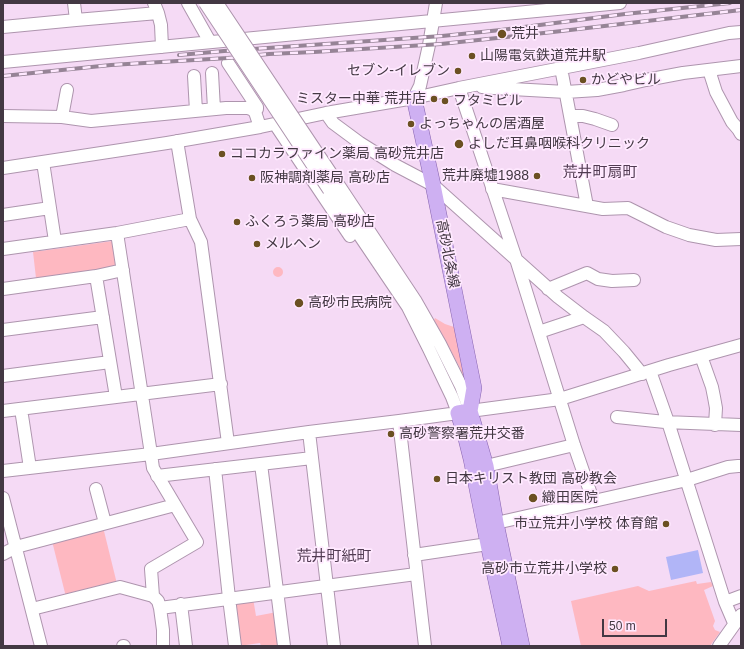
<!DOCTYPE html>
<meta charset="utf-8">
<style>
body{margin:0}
#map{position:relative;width:744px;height:649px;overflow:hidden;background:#f5daf5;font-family:Helvetica,sans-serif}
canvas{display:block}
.frame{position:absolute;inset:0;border:4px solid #433843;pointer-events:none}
.scale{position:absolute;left:602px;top:619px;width:65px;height:18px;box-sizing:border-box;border:2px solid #433843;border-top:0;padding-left:5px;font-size:12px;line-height:14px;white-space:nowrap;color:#433843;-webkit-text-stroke:3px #ffe9ff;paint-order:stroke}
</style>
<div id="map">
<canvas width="744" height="649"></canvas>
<div class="frame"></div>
<div class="scale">50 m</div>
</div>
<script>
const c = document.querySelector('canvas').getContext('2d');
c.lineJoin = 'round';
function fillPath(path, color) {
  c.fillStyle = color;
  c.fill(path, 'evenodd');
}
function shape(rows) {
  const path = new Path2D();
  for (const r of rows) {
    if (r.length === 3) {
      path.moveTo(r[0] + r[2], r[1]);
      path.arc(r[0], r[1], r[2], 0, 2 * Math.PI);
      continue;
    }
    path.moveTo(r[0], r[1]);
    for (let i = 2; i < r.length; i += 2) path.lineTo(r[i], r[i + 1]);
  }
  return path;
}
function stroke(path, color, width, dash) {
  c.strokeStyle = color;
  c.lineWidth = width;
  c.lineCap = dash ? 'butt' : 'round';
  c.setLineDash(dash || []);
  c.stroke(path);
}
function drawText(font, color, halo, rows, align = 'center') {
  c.font = font + ' Helvetica,"Noto Sans JP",sans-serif';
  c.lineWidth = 3.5;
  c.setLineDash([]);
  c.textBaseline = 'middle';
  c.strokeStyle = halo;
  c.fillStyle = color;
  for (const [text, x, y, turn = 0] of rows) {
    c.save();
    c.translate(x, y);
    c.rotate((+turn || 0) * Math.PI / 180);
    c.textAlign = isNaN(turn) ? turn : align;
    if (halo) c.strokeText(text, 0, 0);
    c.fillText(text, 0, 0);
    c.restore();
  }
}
fillPath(shape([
 [113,241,117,268,36,278,33,252],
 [278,272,5],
 [435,318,445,324,454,327,456,332,466,382,459,366,434,320],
 [103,527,117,584,66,597,52,541],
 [696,581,697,584,711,582,713,586,704,590,715,621,713,626,715,630,720,632,710,646,581,646,571,601,638,586,649,591],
 [253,598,256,616,277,612,281,646,261,646,260,643,239,646,235,600]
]), '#feb8c1');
fillPath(shape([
 [698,550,703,573,671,580,666,557]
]), '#b1b5f7');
const minor = shape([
 [74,3,76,20],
 [154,3,158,13,161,25,162,47],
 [188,3,210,42],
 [3,27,76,20,158,13],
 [3,62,620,3],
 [228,63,257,107,257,109,255,112],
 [561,68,587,206],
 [709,70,716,92,732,122,738,129,741,134],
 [212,73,214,109],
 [194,76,196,111],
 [482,87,494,88,566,92,597,90,624,85,646,80,683,73,741,66],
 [459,88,516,259,574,445,593,500],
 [414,98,420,86,429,45,436,3],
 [326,113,333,123,360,143,395,165,433,185,558,297,584,317,604,331,624,352,642,374],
 [3,116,62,117,91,121,226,108,248,108,251,109,255,112,260,127],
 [570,116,583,116,595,119,612,125],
 [62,117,67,90],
 [275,124,350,236],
 [177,141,190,219,201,242,228,443],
 [43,162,55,241],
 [3,168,167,143,260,127,326,113,414,98,459,88,639,53,729,33,741,32],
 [338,184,415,300,440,344,461,386,470,411,560,399,669,365,741,345],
 [492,189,603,209,628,208,666,227,689,235,716,240,741,239],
 [3,215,50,208],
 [117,233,151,454,153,468,197,542,151,569,153,596],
 [3,249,117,233,190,219],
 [96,276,116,397],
 [3,289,96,276,123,270],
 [548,289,587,273,598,279,612,281,634,280],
 [3,330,103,317],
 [539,332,584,317],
 [701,356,712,387,714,397,716,408,715,425],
 [650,371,668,422,725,602,734,623],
 [3,376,110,362],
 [21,409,30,468],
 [3,411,221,384],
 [617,417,665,422,741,425],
 [399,421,425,646],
 [309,432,334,646],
 [261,464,284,646],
 [486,466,574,445],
 [215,469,229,598,235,646],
 [3,471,151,454,309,432,399,421,458,413,452,397,429,349,408,307,329,190],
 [157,476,312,458],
 [96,489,105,523],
 [3,498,41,646],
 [496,523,687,480,728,467,738,466,741,466],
 [3,554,16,547,175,505],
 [414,555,488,544],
 [725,602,741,596],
 [181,604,186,646],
 [160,608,416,574],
 [32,609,120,587,153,596,158,601,160,608,163,630,163,646],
 [123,646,124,646],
 [719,646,741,615]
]);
const major = shape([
 [414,98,433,185,474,388,470,411,486,466,496,523,522,646],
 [470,411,458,413,465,435,471,459,488,544,510,646]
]);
stroke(minor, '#ae95ae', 14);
stroke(major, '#8864b0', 16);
stroke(minor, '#fff', 12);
stroke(major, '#ceb0f2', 15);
const rail = shape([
 [179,55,224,51,442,36,501,30,625,14,730,3],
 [3,76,111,65,228,58,269,54,314,52,441,44,553,32,741,10]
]);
stroke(rail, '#968496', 4);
stroke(rail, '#ffe9ff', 2.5, [8]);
const minorBridge = shape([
 [205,3,329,190],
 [217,3,338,184]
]);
stroke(minorBridge, '#ae95ae', 14, []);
stroke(minorBridge, '#fff', 12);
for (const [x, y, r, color] of [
 [502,34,5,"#6b5022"],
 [472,56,4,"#6b5022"],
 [458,71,4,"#6b5022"],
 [583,80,4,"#6b5022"],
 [434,99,4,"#6b5022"],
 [445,101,4,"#6b5022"],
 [411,124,4,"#6b5022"],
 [459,144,5,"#6b5022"],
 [222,154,4,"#6b5022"],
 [537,176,4,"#6b5022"],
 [252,178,4,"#6b5022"],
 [237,222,4,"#6b5022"],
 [257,244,4,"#6b5022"],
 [299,303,5,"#6b5022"],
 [391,434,4,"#6b5022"],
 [437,479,4,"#6b5022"],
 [533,498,5,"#6b5022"],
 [666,524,4,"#6b5022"],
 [615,569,4,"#6b5022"]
]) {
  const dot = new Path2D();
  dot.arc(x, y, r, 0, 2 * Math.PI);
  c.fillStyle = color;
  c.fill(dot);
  stroke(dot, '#ffe9ff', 1.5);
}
drawText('14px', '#433843', '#ffe9ff', [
 ["荒井",511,34],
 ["山陽電気鉄道荒井駅",480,56],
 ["セブン-イレブン",450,71,"right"],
 ["かどやビル",591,80],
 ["ミスター中華 荒井店",426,99,"right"],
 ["フタミビル",453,101],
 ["よっちゃんの居酒屋",419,124],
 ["よしだ耳鼻咽喉科クリニック",468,144],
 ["ココカラファイン薬局 高砂荒井店",230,154],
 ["荒井廃墟1988",529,176,"right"],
 ["阪神調剤薬局 高砂店",260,178],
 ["ふくろう薬局 高砂店",245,222],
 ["メルヘン",265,244],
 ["高砂市民病院",308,303],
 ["高砂警察署荒井交番",399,434],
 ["日本キリスト教団 高砂教会",445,479],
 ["織田医院",542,498],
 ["市立荒井小学校 体育館",658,524,"right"],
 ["高砂市立荒井小学校",607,569,"right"]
], 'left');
drawText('14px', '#433843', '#ffe9ff', [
 ["高砂北条線",447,254,79]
]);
drawText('15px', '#513b52', '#ffe9ff', [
 ["荒井町扇町",600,173],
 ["荒井町紙町",334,557]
]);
</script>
